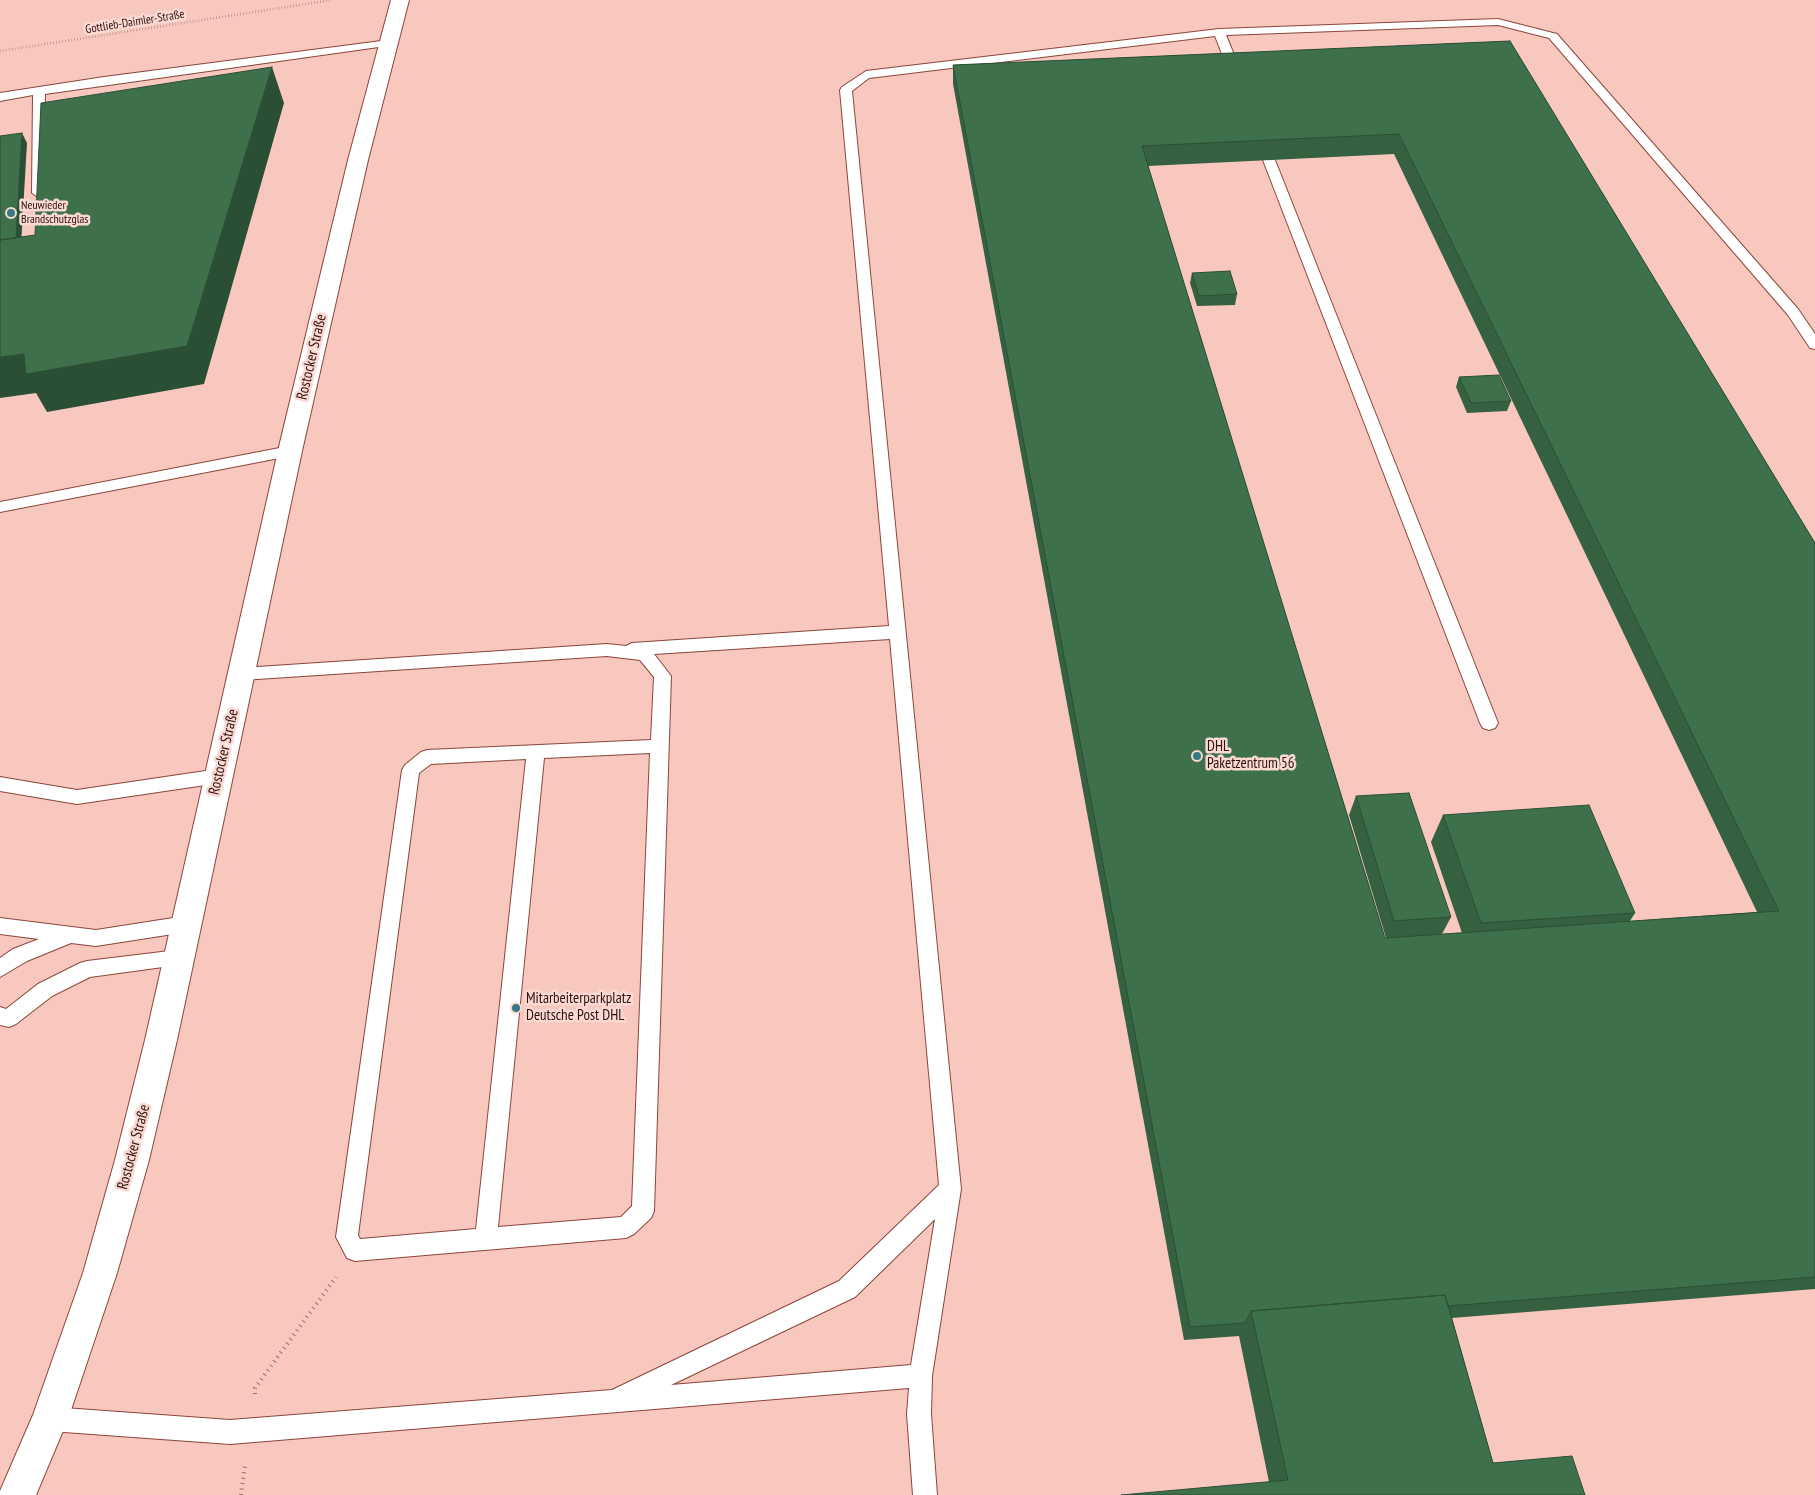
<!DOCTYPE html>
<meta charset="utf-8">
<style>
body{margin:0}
canvas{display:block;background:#f8c7be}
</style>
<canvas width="1815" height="1495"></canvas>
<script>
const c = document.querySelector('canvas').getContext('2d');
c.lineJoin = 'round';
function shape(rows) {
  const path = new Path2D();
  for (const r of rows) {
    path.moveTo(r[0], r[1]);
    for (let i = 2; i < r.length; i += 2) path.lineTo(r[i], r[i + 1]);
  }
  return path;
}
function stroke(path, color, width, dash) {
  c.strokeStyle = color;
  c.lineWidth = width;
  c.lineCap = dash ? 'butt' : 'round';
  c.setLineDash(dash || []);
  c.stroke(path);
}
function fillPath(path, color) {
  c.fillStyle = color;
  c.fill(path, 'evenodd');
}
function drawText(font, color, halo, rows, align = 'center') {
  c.font = font + ' "PT Sans Narrow",sans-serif';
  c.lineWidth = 5;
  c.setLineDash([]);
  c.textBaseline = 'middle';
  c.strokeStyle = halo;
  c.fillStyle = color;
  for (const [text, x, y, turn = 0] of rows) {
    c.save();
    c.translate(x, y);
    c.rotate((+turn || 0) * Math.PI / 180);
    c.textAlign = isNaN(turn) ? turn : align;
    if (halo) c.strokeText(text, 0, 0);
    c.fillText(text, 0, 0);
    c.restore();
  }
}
const lane = shape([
 [1498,19,1557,34,1798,309,1815,334,1815,349,1810,348,1788,315,1549,38,1498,25,1226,35,1241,72,1235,76,1229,72,1215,36,869,78,852,91,961,1189,932,1376,931,1414,937,1495,913,1495,907,1414,909,1388,230,1444,50,1431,42,1427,38,1419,42,1411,50,1407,230,1420,612,1390,839,1281,939,1185,890,639,654,654,671,676,654,1211,651,1218,634,1234,626,1238,355,1261,347,1258,336,1237,402,770,405,765,421,752,427,750,651,740,654,677,640,660,607,656,242,680,236,679,234,674,236,669,242,668,607,644,626,646,632,643,889,626,840,90,842,87,866,71,1219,29,1498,19],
 [650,753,632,1206,621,1217,498,1227,544,758,650,753],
 [526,759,476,1229,360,1239,358,1235,419,773,431,764,526,759],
 [935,1219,911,1365,671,1385,855,1297,935,1219],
 [389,40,395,43,393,45,45,94,44,193,38,197,32,193,33,95,0,101,0,93,104,77,389,40],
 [1269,156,1275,160,1498,723,1495,728,1489,730,1483,728,1480,723,1263,160,1269,156],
 [290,446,295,447,297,451,295,455,0,512,0,502,290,446],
 [219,769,225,771,228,776,225,781,219,783,77,804,0,791,0,777,77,790,219,769],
 [186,916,193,918,196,924,193,930,186,932,96,946,71,943,27,961,0,977,0,958,13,949,39,939,0,934,0,918,96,930,186,916],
 [178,950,185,952,188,958,185,964,90,977,52,996,16,1024,9,1027,0,1025,0,1007,6,1009,38,984,80,963,87,961,178,950]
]);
const street = shape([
 [391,0,409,0,368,160,302,451,177,1040,149,1160,117,1273,68,1419,36,1495,0,1495,0,1491,33,1415,83,1273,115,1160,145,1040,278,451,348,160,391,0]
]);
stroke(lane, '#8a463a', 2);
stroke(street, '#8a463a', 2);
stroke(shape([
 [0,51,332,0]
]), '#967069', 2.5, [0.5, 2.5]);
stroke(shape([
 [255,1394,255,1388,336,1277],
 [241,1495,245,1465]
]), '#967069', 4, [1, 4.5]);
fillPath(lane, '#fff');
fillPath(street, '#fff');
fillPath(shape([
 [1510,41,1815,543,1815,1289,1452,1318,1493,1463,1269,1482,1239,1336,1184,1340,953,84,953,65],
 [1394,154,1757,912,1630,921,1635,913,1443,815,1431,842,1462,933,1442,934,1451,917,1356,796,1349,815,1386,938,1385,938,1148,166],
 [1192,273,1237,294,1235,305,1197,306,1190,283],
 [1459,377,1511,401,1507,411,1467,413,1456,387]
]), '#356140');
fillPath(shape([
 [272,67,284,103,204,384,47,412,36,393,0,398,0,357],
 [22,133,27,143,19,279,0,282]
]), '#2b4f34');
const building = shape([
 [1510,41,1815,543,1815,1277,1448,1306,1445,1295,1251,1311,1245,1323,1190,1327,953,65,1510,41],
 [1399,134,1779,911,1385,938,1142,146,1399,134],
 [272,67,187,346,26,374,24,354,0,357,0,240,35,235,41,103,272,67],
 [22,133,16,238,0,240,0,136,22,133],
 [1230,271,1237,294,1199,296,1192,273,1230,271],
 [1499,375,1511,401,1471,403,1459,377,1499,375],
 [1409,793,1451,917,1394,921,1356,796,1409,793],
 [1589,805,1635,913,1481,923,1443,815,1589,805],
 [1445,1295,1493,1463,1572,1456,1585,1495,1121,1495,1288,1480,1251,1311,1445,1295]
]);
fillPath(building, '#3e714b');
stroke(building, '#2b4f34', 1);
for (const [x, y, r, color] of [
 [11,213,5,"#347a87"],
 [1197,756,5,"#347a87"],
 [516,1008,5,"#347a87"]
]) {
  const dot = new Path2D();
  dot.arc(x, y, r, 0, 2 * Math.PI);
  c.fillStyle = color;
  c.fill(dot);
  stroke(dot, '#fad9d2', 2);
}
drawText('12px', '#2e120d', '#fad9d2', [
 ["Gottlieb-Daimler-Straße",135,22,-9]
]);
drawText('12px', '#2e120d', '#fad9d2', [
 ["Neuwieder",21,206],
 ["Brandschutzglas",21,220]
], 'left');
drawText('15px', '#2e120d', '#fad9d2', [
 ["Rostocker Straße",312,357,-77],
 ["Rostocker Straße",224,752,-77],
 ["Rostocker Straße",134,1147,-75]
]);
drawText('15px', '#2e120d', '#fad9d2', [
 ["DHL",1207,747],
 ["Paketzentrum 56",1207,764],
 ["Mitarbeiterparkplatz",526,999],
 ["Deutsche Post DHL",526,1016]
], 'left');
</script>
